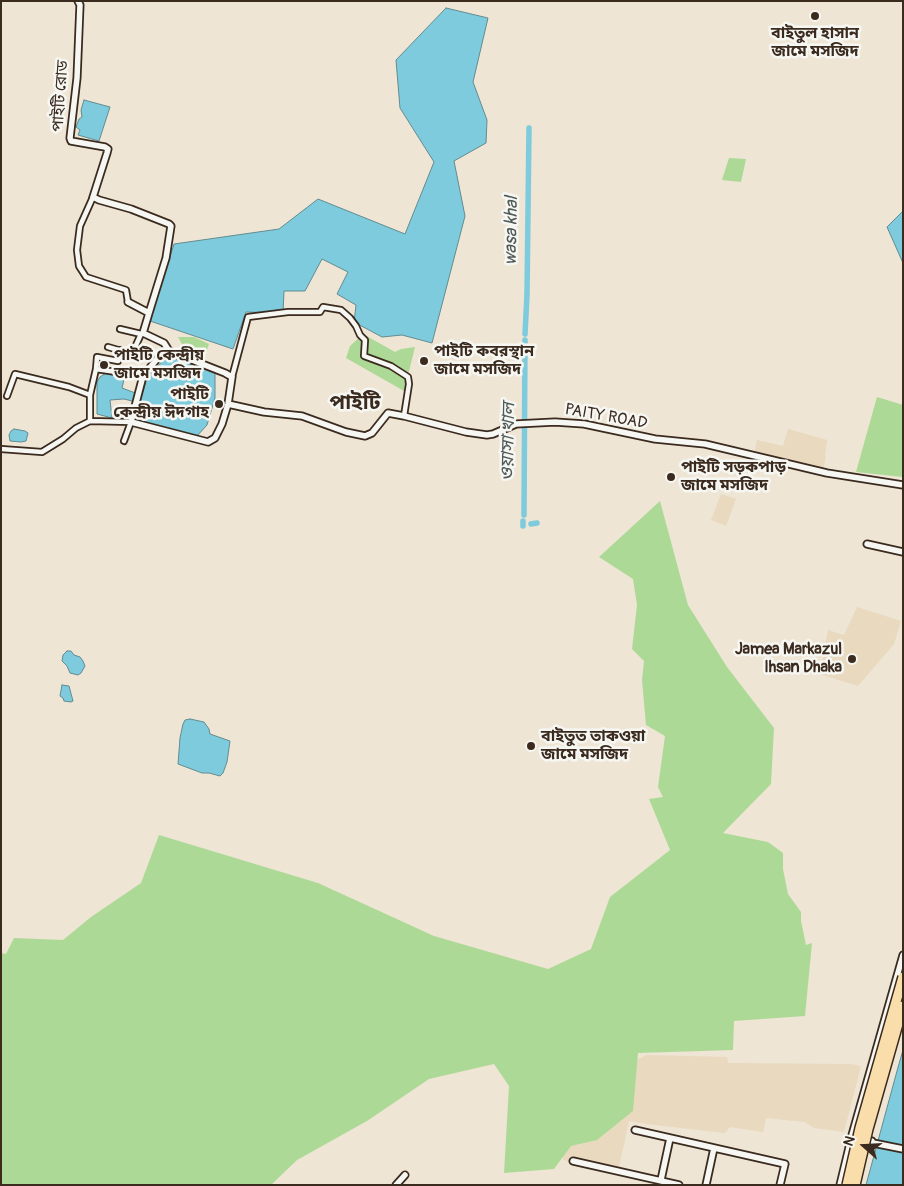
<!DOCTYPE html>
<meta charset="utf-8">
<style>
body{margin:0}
#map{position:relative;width:904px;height:1186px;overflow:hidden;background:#eee5d4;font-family:Pangolin,sans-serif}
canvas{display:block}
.frame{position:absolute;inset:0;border:2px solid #3b2a1e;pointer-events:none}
.north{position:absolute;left:839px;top:1121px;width:50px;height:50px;-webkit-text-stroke:4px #f6f6f2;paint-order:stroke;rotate:289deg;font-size:14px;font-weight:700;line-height:20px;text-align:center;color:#3b2a1e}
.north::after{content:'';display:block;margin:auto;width:18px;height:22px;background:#3b2a1e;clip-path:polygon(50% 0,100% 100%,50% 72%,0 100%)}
</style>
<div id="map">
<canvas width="904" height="1186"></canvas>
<div class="frame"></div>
<div class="north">N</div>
</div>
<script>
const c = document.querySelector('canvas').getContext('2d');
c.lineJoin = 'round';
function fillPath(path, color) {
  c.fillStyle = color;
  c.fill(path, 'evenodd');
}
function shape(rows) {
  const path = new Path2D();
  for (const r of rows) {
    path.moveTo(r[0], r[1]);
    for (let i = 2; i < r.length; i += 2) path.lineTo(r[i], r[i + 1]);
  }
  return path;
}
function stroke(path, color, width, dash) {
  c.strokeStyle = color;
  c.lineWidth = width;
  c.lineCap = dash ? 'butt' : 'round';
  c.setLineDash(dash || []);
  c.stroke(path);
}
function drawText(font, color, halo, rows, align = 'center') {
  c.font = font + ' Pangolin,"Noto Sans Bengali",sans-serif';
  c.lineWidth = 5;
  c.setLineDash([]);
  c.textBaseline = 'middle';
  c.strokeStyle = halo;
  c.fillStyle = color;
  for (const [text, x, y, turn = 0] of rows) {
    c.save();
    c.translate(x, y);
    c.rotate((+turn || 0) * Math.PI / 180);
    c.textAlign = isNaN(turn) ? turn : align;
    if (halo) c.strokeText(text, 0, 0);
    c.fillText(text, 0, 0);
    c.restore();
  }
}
fillPath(shape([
 [788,429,827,440,825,456,826,456,823,470,754,454,757,440,783,446],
 [721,494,736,499,726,526,711,520],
 [857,607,901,621,894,644,858,686,820,674,828,630,844,635],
 [647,1055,727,1057,728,1063,851,1064,861,1066,844,1132,814,1128,805,1122,766,1118,763,1132,730,1127,725,1133,646,1124,629,1121,618,1172,563,1160,565,1131,579,1087]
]), '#e8d9bf');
fillPath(shape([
 [729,158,746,159,741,182,722,180],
 [363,334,395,352,401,349,415,347,404,391,346,358,350,346],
 [178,337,194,337,209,344,206,353,182,344],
 [877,397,903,405,903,477,856,472],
 [660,501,688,605,727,667,774,728,771,784,723,833,768,842,783,853,783,869,788,894,801,912,801,921,806,945,812,943,805,1016,734,1021,733,1050,638,1053,633,1111,597,1140,571,1146,554,1169,504,1173,509,1086,494,1064,429,1079,367,1121,297,1160,271,1185,1,1185,1,953,6,954,14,938,63,940,91,917,141,883,159,835,318,883,434,936,548,969,591,949,610,897,670,850,649,799,663,797,658,787,665,736,646,725,642,680,644,661,632,649,637,605,633,579,599,557]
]), '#add997');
const water = shape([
 [446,8,488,18,473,82,487,120,486,143,454,161,465,216,432,343,402,335,382,337,354,322,356,305,337,294,348,272,322,259,305,291,284,291,283,313,246,312,233,349,150,321,174,244,279,229,318,199,405,234,434,162,400,108,396,60,446,8],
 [84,100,110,107,99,141,78,135,80,130,76,127,79,119,82,117,81,110,84,100],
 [903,211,903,263,887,227,903,211],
 [167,356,215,373,215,398,207,425,197,436,136,421,137,413,147,378,167,356],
 [106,373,120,377,124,380,122,388,138,394,136,402,124,399,110,400,112,418,97,414,97,382,100,377,106,373],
 [14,429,25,431,28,433,26,441,21,442,10,441,9,435,11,431,14,429],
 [67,651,71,651,74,655,80,657,83,661,85,666,81,673,78,675,70,673,67,666,62,661,63,655,67,651],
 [62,685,69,686,73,701,71,702,64,701,63,698,60,696,62,685],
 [190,719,204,722,209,729,210,734,230,741,227,762,223,773,220,776,209,773,202,773,178,764,180,738,183,724,185,720,190,719],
 [903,1050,903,1185,866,1185,897,1071,903,1050]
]);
fillPath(water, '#7dcbdc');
stroke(water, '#638b90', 1);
stroke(shape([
 [525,334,527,295,529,128],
 [524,515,525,340],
 [531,524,537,523],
 [523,526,523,521]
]), '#7dcbdc', 5.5);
const pedestrian = shape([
 [93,197,80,226,77,250,79,266,86,277,126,290,128,302],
 [120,329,141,334],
 [108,347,132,354,141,334,143,333],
 [120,350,118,361,97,357,96,369,90,395,90,421,131,422,124,441],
 [96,369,143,376],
 [232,377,248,317,288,312,320,312,323,307,341,310,350,318,356,326,360,335,365,340,364,356,391,366,408,377,409,384,404,416],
 [7,396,15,374,69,387,90,395],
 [1,449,42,452,63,439,76,428,90,421]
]);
const minor = shape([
 [78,1,80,5,77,78,70,138,71,141,105,147,108,149,107,153,93,197,99,200,131,209,169,224,171,226,166,258,149,313],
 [128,302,149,313,143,333,164,343,169,351],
 [169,351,225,373,232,377,228,404,222,424,215,438,208,442,131,422,143,376,157,359,169,351],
 [228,404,264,412,302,416,346,432,365,436,372,433,388,413,404,416,466,432,487,435,493,434,516,424,555,422,584,424,655,439,705,444,827,473,903,485],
 [867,544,903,552],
 [635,1130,785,1164,780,1185],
 [863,1138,872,1141,873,1143,903,1149],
 [573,1161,679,1185],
 [661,1180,670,1138],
 [396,1185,405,1175],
 [706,1185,714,1148],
 [840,1185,852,1135,903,955]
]);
stroke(pedestrian, '#3b2a1e', 8);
stroke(minor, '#3b2a1e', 9);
stroke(pedestrian, '#f6f6f2', 4.5);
stroke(minor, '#f6f6f2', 5.5);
const primaryBridge = shape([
 [847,1185,860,1128,903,977],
 [855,1185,868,1129,903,1006]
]);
stroke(primaryBridge, '#3b2a1e', 12, []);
stroke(primaryBridge, '#f9deab', 9);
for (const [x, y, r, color] of [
 [815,16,5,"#3b2a1e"],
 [424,361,5,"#3b2a1e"],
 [104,365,5,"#3b2a1e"],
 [219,404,5,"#3b2a1e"],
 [671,477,5,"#3b2a1e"],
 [852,659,5,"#3b2a1e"],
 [531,746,5,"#3b2a1e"]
]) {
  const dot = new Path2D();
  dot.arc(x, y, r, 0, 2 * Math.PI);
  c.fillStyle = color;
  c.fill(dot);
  stroke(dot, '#f6f6f2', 2);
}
drawText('bold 16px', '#3b2a1e', '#f6f6f2', [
 ["বাইতুল হাসান",815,34,"center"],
 ["জামে মসজিদ",815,52,"center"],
 ["পাইটি কবরস্থান",434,352],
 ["জামে মসজিদ",434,370],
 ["পাইটি কেন্দ্রীয়",114,356],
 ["জামে মসজিদ",114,374],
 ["পাইটি",209,395,"right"],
 ["কেন্দ্রীয় ঈদগাহ",209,413,"right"],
 ["পাইটি সড়কপাড়",681,468],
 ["জামে মসজিদ",681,486],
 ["Jamea Markazul",842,650,"right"],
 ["Ihsan Dhaka",842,668,"right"],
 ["বাইতুত তাকওয়া",541,737],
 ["জামে মসজিদ",541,755]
], 'left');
drawText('16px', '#3b2a1e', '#f6f6f2', [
 ["পাইটি রোড",61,96,-86],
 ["PAITY ROAD",606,417,10]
]);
drawText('italic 18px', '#4f5a57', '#f6f6f2', [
 ["wasa khal",512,231,-89],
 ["ওয়াসা খাল",509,442,-89]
]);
drawText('bold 21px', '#3b2a1e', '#f6f6f2', [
 ["পাইটি",355,404]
]);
</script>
